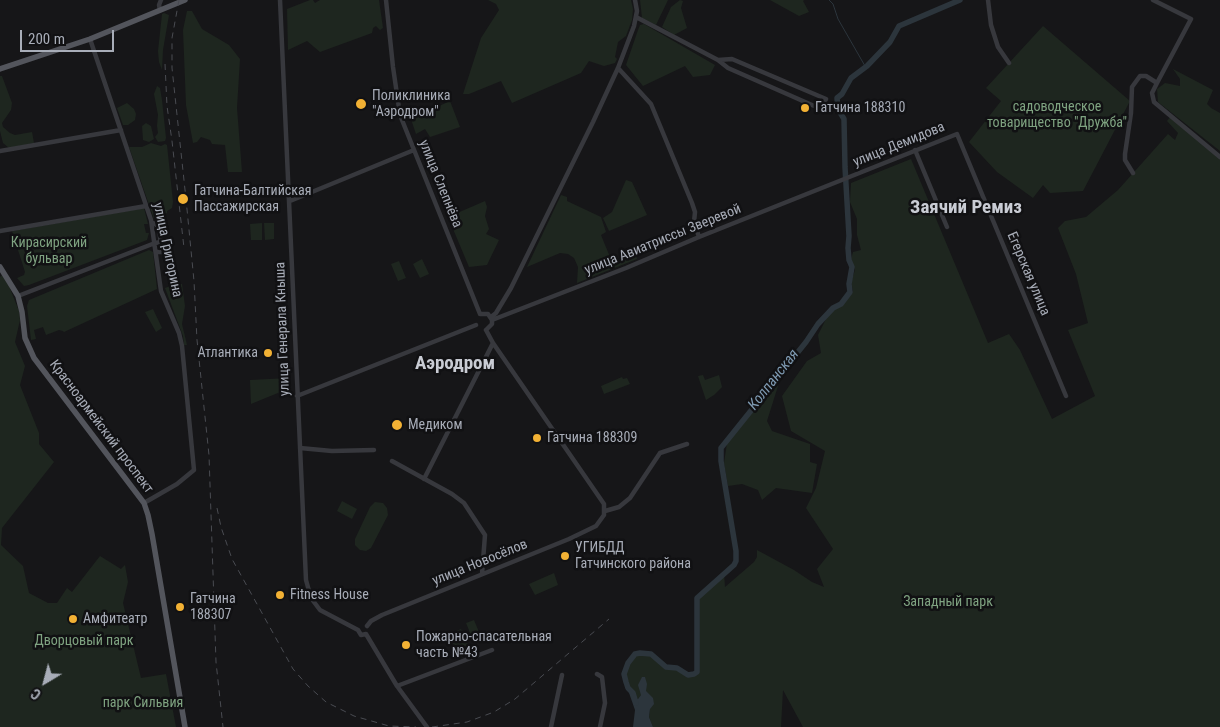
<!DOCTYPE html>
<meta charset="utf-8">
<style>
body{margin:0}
#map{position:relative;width:1220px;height:727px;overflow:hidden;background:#161618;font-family:"Roboto Condensed",sans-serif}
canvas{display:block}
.north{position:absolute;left:20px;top:657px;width:50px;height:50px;-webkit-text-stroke:4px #111113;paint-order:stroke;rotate:217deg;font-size:14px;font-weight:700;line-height:20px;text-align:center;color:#a8adb8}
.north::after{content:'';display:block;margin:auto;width:18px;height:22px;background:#a8adb8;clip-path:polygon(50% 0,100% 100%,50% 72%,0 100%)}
.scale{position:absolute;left:20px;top:30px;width:94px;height:22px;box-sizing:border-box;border:2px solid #a8adb8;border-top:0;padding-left:6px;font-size:15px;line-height:18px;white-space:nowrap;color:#a8adb8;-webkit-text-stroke:4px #111113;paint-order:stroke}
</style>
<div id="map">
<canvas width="1220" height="727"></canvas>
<div class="north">С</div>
<div class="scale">200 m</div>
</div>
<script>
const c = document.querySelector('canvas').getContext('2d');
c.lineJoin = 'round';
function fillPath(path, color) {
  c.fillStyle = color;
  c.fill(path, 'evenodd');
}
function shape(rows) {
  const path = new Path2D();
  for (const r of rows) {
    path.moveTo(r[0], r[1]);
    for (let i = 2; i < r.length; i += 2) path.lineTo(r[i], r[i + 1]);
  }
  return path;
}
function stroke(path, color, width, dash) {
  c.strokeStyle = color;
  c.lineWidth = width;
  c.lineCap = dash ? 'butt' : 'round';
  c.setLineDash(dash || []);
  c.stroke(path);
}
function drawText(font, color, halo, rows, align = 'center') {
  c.font = font + ' "Roboto Condensed",sans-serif';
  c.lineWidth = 5;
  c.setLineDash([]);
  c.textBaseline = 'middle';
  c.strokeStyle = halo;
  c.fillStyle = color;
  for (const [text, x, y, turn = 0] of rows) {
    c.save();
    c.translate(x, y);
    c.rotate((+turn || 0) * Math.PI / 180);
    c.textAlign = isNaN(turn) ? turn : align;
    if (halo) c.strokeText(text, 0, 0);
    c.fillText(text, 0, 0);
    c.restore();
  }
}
fillPath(shape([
 [310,0,313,0,315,3,320,0,379,0,383,28,380,30,376,26,373,28,372,33,320,52,307,41,288,50,287,9],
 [488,0,631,0,633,9,632,20,626,36,618,42,615,57,617,59,615,63,604,66,589,61,581,73,512,103,501,81,469,94,463,94,481,38,499,10,496,4],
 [640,0,668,0,656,25,642,18],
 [680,0,683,1,681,8,687,28,674,35,662,27,671,7],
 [770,0,804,0,803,1,809,12,799,16],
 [187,11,192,11,202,29,229,45,240,59,237,108,242,172,228,172,225,145,212,144,210,140,201,137,197,142,193,143,186,105,183,30],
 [164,13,169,15,163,50,162,70,159,62,158,51,162,14],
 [644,24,715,65,710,75,693,77,685,66,643,86,626,65,638,30,640,25],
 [1043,26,1130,101,1083,191,1050,193,1043,185,1033,198,997,172,969,142,1001,101,986,88],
 [1173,69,1213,90,1207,104,1211,108,1220,113,1220,151,1158,102,1157,89,1165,83,1180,86,1180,79],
 [0,76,2,76,12,103,11,110,2,123,3,127,10,133,15,135,32,132,34,143,9,148,3,143,0,131],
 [157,86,160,88,162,100,166,138,165,141,158,142,155,137,158,133,157,126,158,115,154,94],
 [450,101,460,127,430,137,425,129,416,134,411,119],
 [127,103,134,109,136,114,135,120,128,125,123,125,117,108],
 [1170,117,1220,157,1220,727,803,727,783,690,781,727,653,727,649,717,650,709,641,695,638,699,636,699,626,682,624,674,628,663,635,654,645,653,654,656,665,667,677,668,688,675,696,673,698,653,697,598,724,573,725,587,754,562,757,557,757,550,794,570,812,582,824,587,817,569,833,549,806,508,816,488,825,451,791,431,782,396,807,361,821,353,818,335,830,311,842,305,853,291,851,282,855,270,851,259,853,252,861,250,857,235,857,219,850,202,851,183,911,159,988,343,1009,334,1020,350,1052,419,1095,396,1068,330,1088,323,1076,274,1058,228,1065,221,1086,217,1118,190,1168,134,1175,140,1178,133,1167,121],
 [146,123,151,126,154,139,149,142,143,140,142,126],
 [151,143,161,146,165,144,167,145,173,202,172,208,167,211,167,213,154,219,129,147,142,147],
 [626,180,632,182,647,215,609,231,603,218,612,212],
 [561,195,567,197,567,201,601,217,606,232,601,235,612,262,636,252,637,259,577,283,578,267,574,258,568,254,560,253,527,267],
 [485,201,487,207,485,216,489,229,486,234,499,240,487,265,469,267,448,217],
 [144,208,148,224,144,224,146,233,149,233,147,240,29,285,24,286,17,278,24,275,25,272,12,231],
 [262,223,262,240,251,240,250,224],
 [264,223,274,223,274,239,265,240],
 [149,250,153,252,157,289,64,332,63,331,59,330,46,335,43,327,34,330,36,339,31,340,27,306,29,300],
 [422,259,429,274,420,278,413,264],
 [399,261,406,278,398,281,391,264],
 [2,275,9,286,19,311,20,320,15,342,25,366,20,385,39,433,39,444,54,462,2,528,1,545,23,566,29,593,48,603,57,603,67,588,72,592,100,556,121,569,125,565,128,582,123,603,141,678,166,674,176,727,0,727,0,277],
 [176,284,182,284,185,306,182,324,187,345,184,345,183,336,165,288],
 [153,309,162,328,156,332,145,312],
 [703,375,705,380,719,375,722,387,714,395,706,400,698,376],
 [622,377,623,379,627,378,630,384,604,394,601,386],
 [289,378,290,388,251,404,250,380],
 [775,383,778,386,767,421,772,431,810,444,810,462,817,464,812,493,776,488,762,500,758,490,742,484,728,486,724,463,727,443],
 [342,501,357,509,352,519,337,511],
 [375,502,383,503,387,508,388,515,371,548,366,551,360,550,355,545,355,539,370,507],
 [554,573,558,585,535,595,529,584],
 [474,620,481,637,473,640,466,623],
 [461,629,472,653,459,658,449,634]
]), '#1e261f');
fillPath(shape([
 [642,677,645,677,647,684,646,691,653,698,654,704,650,709,649,717,653,727,633,727,635,710,628,690,628,688,636,699,638,699,641,695,638,685]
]), '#2c353c');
stroke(shape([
 [829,0,833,4,838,19,865,66]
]), '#2c353c', 1);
stroke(shape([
 [636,703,633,693,628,688,626,682,624,674,628,663,635,654,640,653,651,654,666,667,677,668,688,675,694,674,697,672,697,598,734,565,736,561,736,551,721,461,721,448,806,342,818,324,833,308,841,304,850,292,849,284,852,267,849,260,848,248,849,236,845,167,844,119,838,109,837,98,842,94,851,78,867,66,890,42,899,26,960,0]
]), '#2c353c', 5.5);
stroke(shape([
 [280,0,306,580,311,598,320,610,358,630,361,635,366,634],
 [386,0,393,67,400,115,480,314],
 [988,0,991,25,998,47,1009,63],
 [1153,0,1191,19,1157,83,1152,93,1154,102,1220,157],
 [160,10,159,5,161,0],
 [636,17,718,60,732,59,826,99,821,109,728,68,718,60],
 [90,39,151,220,161,291,179,333,182,346,194,470,177,484,144,503],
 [618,68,651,104,692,203,695,212,694,222,699,237],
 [915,150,947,227],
 [0,151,121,130],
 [1133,173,1125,160,1125,154,1131,113,1132,87,1140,76,1146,76,1157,83],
 [290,201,414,150],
 [152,223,156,224,159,229,162,252,157,252],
 [0,231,146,206],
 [18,296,155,243,161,242],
 [480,314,488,314,492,320,492,324,486,330],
 [491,317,496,313,511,288,593,122,618,68,634,26,637,11,635,0],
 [492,320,626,268,699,237,957,134,1066,396],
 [297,396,476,325],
 [300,448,332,451,374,450],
 [392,461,452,494,464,503,485,535,482,574],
 [424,479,493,343],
 [605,511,619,507,630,498,660,453,687,444],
 [367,626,371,621,382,615,569,539,596,526,604,515,604,504,493,343,486,330],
 [366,634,397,686,427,727],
 [597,674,602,677,605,703,600,727],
 [397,686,492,650],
 [551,727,562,675]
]), '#37383d', 4.5);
stroke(shape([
 [0,69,90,39,185,0],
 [0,267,18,296,22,312,25,338,34,358,144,503,148,515,152,534,185,727]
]), '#53555c', 5.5);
stroke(shape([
 [179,0,172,38,172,68,186,199,194,281,197,340,209,455,216,662,223,727],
 [165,64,167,106,172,141,184,248],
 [217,508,221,527,232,559,293,669,308,686,326,702,354,716,389,726,416,727],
 [432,727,467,722,494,712,515,699,609,619]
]), '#4a4c52', 1, [6, 5]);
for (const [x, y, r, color] of [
 [361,104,6,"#f2b134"],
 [805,108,5,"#f2b134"],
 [183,199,6,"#f2b134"],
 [268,353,5,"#f2b134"],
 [397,425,6,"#f2b134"],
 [537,438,5,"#f2b134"],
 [565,556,5,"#f2b134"],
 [280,595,5,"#f2b134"],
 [180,607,5,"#f2b134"],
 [73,619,5,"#f2b134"],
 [406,645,5,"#f2b134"]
]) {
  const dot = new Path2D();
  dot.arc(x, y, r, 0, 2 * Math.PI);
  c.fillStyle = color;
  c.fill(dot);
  stroke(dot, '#111113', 2);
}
drawText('14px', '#a8adb8', '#111113', [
 ["Поликлиника",372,96],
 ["\"Аэродром\"",372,112],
 ["Гатчина 188310",815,108],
 ["Гатчина-Балтийская",194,191],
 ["Пассажирская",194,207],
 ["Атлантика",258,353,"right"],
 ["Медиком",408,425],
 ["Гатчина 188309",547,438],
 ["УГИБДД",575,548],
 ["Гатчинского района",575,564],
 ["Fitness House",290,595],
 ["Гатчина",190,599],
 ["188307",190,615],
 ["Амфитеатр",83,619],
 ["Пожарно-спасательная",416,637],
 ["часть №43",416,653]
], 'left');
drawText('14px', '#7fa381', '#111113', [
 ["садоводческое",1057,107],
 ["товарищество \"Дружба\"",1057,123],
 ["Кирасирский",49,243],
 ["бульвар",49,259],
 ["Западный парк",948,602],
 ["Дворцовый парк",84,641],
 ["парк Сильвия",143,703]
]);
drawText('14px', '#a8adb8', '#111113', [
 ["улица Демидова",899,145,-22],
 ["улица Слепнёва",440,184,68],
 ["улица Авиатриссы Зверевой",663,240,-22],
 ["улица Григорина",167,250,78],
 ["Егерская улица",1028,274,67],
 ["улица Генерала Кныша",283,329,-92],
 ["Красноармейский проспект",101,427,53],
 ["улица Новосёлов",480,563,-22]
]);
drawText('italic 15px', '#7f9bb3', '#111113', [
 ["Колпанская",774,380,-52]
]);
drawText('bold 19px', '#c9ccd4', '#111113', [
 ["Заячий Ремиз",966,208],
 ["Аэродром",455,364]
]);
</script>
